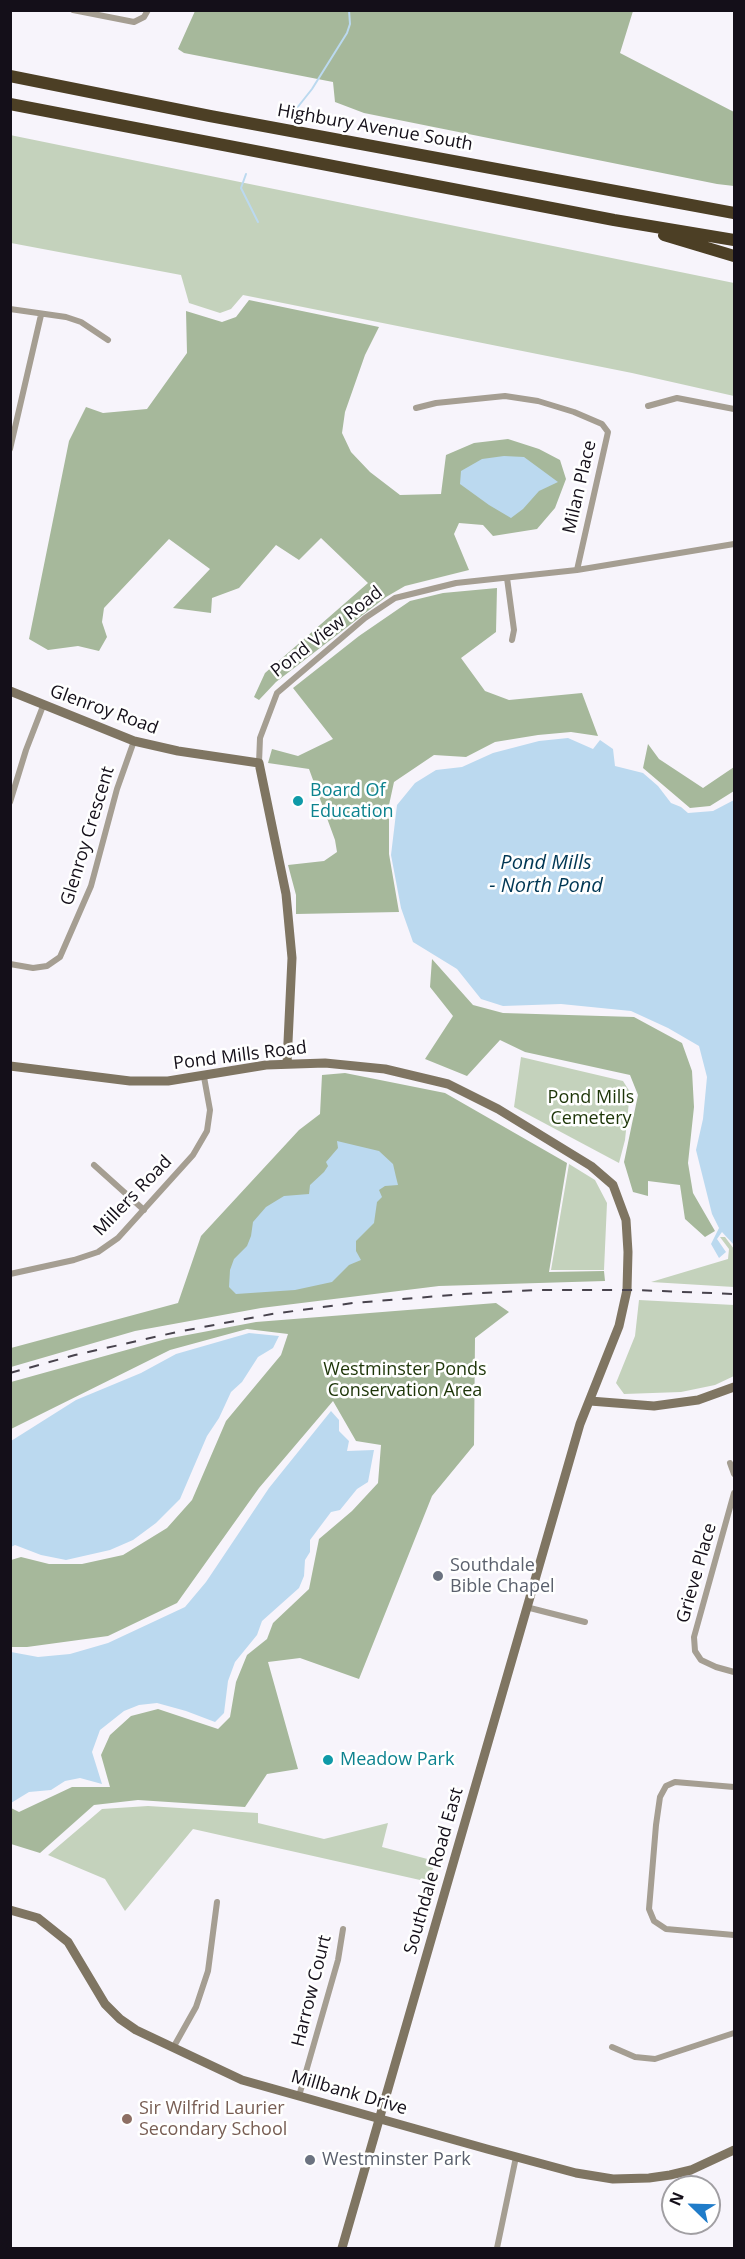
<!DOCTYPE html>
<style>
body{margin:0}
#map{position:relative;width:745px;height:2259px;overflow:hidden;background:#f7f4fb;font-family:"Open Sans",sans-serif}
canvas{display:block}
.frame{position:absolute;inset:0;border:12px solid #140f19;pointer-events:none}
.north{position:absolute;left:661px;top:2175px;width:60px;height:60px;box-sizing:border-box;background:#fff;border:2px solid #a19fa3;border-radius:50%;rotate:293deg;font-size:16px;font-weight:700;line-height:24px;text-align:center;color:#140f19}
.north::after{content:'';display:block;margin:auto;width:21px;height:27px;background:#207cc9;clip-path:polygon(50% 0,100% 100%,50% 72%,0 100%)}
</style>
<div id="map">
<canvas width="745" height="2259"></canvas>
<div class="frame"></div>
<div class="north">N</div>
</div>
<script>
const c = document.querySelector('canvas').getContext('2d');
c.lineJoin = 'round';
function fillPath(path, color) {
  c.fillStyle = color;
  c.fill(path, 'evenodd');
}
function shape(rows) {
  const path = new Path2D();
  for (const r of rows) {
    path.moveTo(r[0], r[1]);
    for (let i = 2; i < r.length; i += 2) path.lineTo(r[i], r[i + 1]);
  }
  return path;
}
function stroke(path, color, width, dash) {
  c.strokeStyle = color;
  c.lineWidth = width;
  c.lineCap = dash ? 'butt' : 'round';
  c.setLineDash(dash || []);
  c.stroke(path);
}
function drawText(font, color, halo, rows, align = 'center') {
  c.font = font + ' "Open Sans",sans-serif';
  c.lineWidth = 5;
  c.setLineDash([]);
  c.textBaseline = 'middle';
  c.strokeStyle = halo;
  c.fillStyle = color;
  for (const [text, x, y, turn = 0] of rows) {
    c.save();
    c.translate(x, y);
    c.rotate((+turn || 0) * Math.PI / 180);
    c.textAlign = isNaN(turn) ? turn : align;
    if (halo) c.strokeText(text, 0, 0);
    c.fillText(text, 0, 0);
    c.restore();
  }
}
fillPath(shape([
 [10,135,734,283,734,396,632,373,243,295,231,309,220,313,189,303,181,275,11,243],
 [521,1057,623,1081,630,1092,625,1140,619,1163,514,1107],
 [569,1164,595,1180,607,1203,604,1270,551,1270],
 [720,1237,725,1237,734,1249,734,1287,651,1282,728,1259,729,1249],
 [639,1300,734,1305,734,1376,715,1385,681,1392,624,1394,616,1383,635,1336],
 [148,1806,258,1813,258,1823,324,1839,388,1823,382,1847,435,1861,429,1882,193,1829,125,1911,105,1879,48,1855,102,1809]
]), '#c4d2bc');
fillPath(shape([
 [195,11,633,11,620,53,734,112,734,186,717,184,364,113,335,102,333,82,184,53,178,49],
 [249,300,379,327,365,355,345,412,342,433,351,452,370,472,400,495,441,494,446,455,474,443,508,439,539,449,560,460,566,479,555,508,537,529,493,536,483,525,459,523,454,534,469,570,405,586,386,597,276,682,259,700,254,697,265,673,368,583,321,538,299,560,276,545,239,588,212,598,211,613,173,608,210,569,169,539,104,608,102,622,107,637,99,651,78,646,48,650,29,639,69,441,86,407,103,413,147,409,187,353,186,311,222,322,236,317],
 [497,588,496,632,461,658,485,691,509,700,582,693,598,736,571,732,538,735,495,742,466,757,434,755,394,782,389,805,389,854,399,912,296,914,296,895,288,865,324,861,337,852,335,840,309,769,268,763,272,749,298,756,333,739,293,688,359,636,410,601,443,593],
 [648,744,659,759,703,788,734,767,734,791,710,806,690,808,643,768],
 [432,959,473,1005,503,1013,634,1017,682,1043,692,1071,694,1107,688,1163,693,1193,715,1231,705,1237,685,1219,680,1185,648,1181,648,1196,633,1192,624,1162,638,1095,630,1075,525,1052,500,1040,467,1076,425,1059,453,1016,430,987],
 [345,1073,445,1093,567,1163,549,1272,604,1271,605,1281,439,1286,261,1308,135,1331,11,1367,11,1348,178,1303,201,1236,299,1130,320,1114,322,1075],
 [496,1303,509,1312,475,1338,474,1445,432,1496,359,1679,300,1658,268,1662,298,1769,267,1774,245,1807,138,1800,94,1805,40,1853,11,1844,11,1808,19,1812,72,1787,110,1787,101,1755,110,1735,131,1716,158,1709,218,1729,230,1717,236,1682,247,1655,267,1639,273,1623,309,1589,319,1539,352,1511,378,1483,381,1445,356,1441,333,1401,259,1488,177,1603,108,1636,27,1647,11,1647,11,1560,21,1557,49,1564,82,1564,123,1555,167,1528,192,1500,226,1421,281,1355,288,1334,247,1329,170,1350,11,1429,11,1382,166,1339,256,1322]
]), '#a6b89b');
fillPath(shape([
 [504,456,524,457,558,482,539,491,523,509,511,518,489,505,460,484,461,471,482,459],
 [568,738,593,749,600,740,613,749,615,766,643,773,658,786,671,803,681,807,688,813,713,811,734,800,734,1245,722,1232,717,1239,726,1252,719,1258,711,1244,719,1228,712,1214,696,1150,703,1119,707,1077,699,1046,668,1028,631,1011,561,1004,503,1006,481,999,457,969,413,942,401,908,391,855,397,805,415,783,436,770,462,767,493,753,539,741],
 [337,1141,379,1151,393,1164,396,1177,398,1185,385,1186,379,1190,382,1197,377,1202,374,1223,356,1241,356,1251,361,1260,349,1265,332,1282,295,1290,236,1294,229,1287,230,1270,234,1259,247,1246,251,1236,253,1222,266,1207,284,1196,309,1194,310,1185,324,1172,328,1166,326,1162,338,1148],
 [249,1333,279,1336,273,1348,258,1357,242,1382,231,1392,219,1418,207,1436,180,1499,156,1523,133,1540,110,1550,66,1560,41,1555,15,1545,11,1547,11,1441,76,1400,141,1373,176,1354],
 [331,1411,339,1420,339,1431,349,1441,347,1451,374,1450,368,1482,357,1489,340,1510,331,1512,310,1540,310,1552,305,1560,304,1576,299,1588,262,1621,257,1635,235,1662,228,1681,224,1713,215,1722,186,1711,157,1703,139,1705,124,1711,100,1730,92,1752,102,1784,80,1778,65,1781,51,1790,29,1792,11,1803,11,1652,38,1657,70,1654,108,1643,185,1607,206,1582,269,1488]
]), '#bbd9ef');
stroke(shape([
 [293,113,312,89,347,33,350,24,349,10],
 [246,174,241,188,258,222]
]), '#bbd9ef', 2);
stroke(shape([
 [73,10,134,22,144,17,148,10],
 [10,309,66,317,81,322,108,340],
 [648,406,677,398,734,409],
 [416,408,436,403,505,396,538,401,574,412,602,424,608,432,577,570],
 [10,449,41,315],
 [507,578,514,630,512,640],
 [259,763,260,738,277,693,365,618,395,598,456,583,577,570,734,544],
 [10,802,26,750,43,706],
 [10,964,33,968,47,966,60,957,91,886,117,789,134,741],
 [94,1165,144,1210],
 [10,1274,74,1260,98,1252,118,1238,193,1155,207,1131,210,1110,204,1077],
 [730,1463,734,1474],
 [734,1493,694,1637,695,1651,701,1660,716,1667,734,1672],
 [526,1607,585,1622],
 [734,1787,675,1782,666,1786,660,1797,656,1825,649,1909,654,1921,666,1929,734,1935],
 [612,2047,635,2057,655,2059,734,2033],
 [173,2048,196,2007,208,1971,217,1902],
 [299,2096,338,1960,343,1929],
 [497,2248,516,2157]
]), '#a59e92', 6);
stroke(shape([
 [10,691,134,741,178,751,259,763,286,894,292,958,287,1063],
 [10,1066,130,1081,168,1081,266,1065,325,1063,385,1069,448,1084,498,1109,591,1166,613,1185,626,1220,628,1252,627,1290,619,1326,580,1424,342,2248],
 [590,1401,654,1406,698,1400,734,1387],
 [10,1910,38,1918,68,1942,105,2004,120,2019,136,2030,242,2080,487,2149,576,2173,613,2179,649,2178,670,2175,691,2170,734,2150]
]), '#7f7562', 9);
stroke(shape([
 [10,76,210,116,734,213],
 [10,104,614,220,734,240],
 [664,235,734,256]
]), '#4c3f25', 12);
stroke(shape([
 [10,1373,75,1355,177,1332,272,1314,353,1303,464,1294,538,1290,634,1290,734,1294]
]), '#48434d', 2, [10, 10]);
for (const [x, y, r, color] of [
 [298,801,6,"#0f9aa8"],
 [438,1576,6,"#6b7280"],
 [328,1760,6,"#0f9aa8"],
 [127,2119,6,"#8d6e63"],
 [310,2160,6,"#6b7280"]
]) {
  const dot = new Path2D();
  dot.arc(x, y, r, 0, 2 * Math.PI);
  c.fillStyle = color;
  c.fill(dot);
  stroke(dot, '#fff', 2);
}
drawText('18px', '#140f19', '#fff', [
 ["Highbury Avenue South",375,128,10],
 ["Milan Place",580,487,-77],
 ["Pond View Road",327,632,-38],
 ["Glenroy Road",104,710,20],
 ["Glenroy Crescent",88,836,-73],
 ["Pond Mills Road",240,1056,-7],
 ["Millers Road",133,1196,-46],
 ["Grieve Place",697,1573,-74],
 ["Southdale Road East",434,1871,-74],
 ["Harrow Court",312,1991,-76],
 ["Millbank Drive",349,2093,16]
]);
drawText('18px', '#0d838f', '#fff', [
 ["Board Of",310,791],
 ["Education",310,812],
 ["Meadow Park",340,1760]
], 'left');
drawText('18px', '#1d3508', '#fff', [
 ["Pond Mills",591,1098],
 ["Cemetery",591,1119],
 ["Westminster Ponds",405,1370],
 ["Conservation Area",405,1391]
]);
drawText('18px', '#5b616d', '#fff', [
 ["Southdale",450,1566],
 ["Bible Chapel",450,1587],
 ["Westminster Park",322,2160]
], 'left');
drawText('18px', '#785e54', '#fff', [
 ["Sir Wilfrid Laurier",139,2109],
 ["Secondary School",139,2130]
], 'left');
drawText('italic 20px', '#003754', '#fff', [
 ["Pond Mills",546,863],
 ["- North Pond",546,886]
]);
</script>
